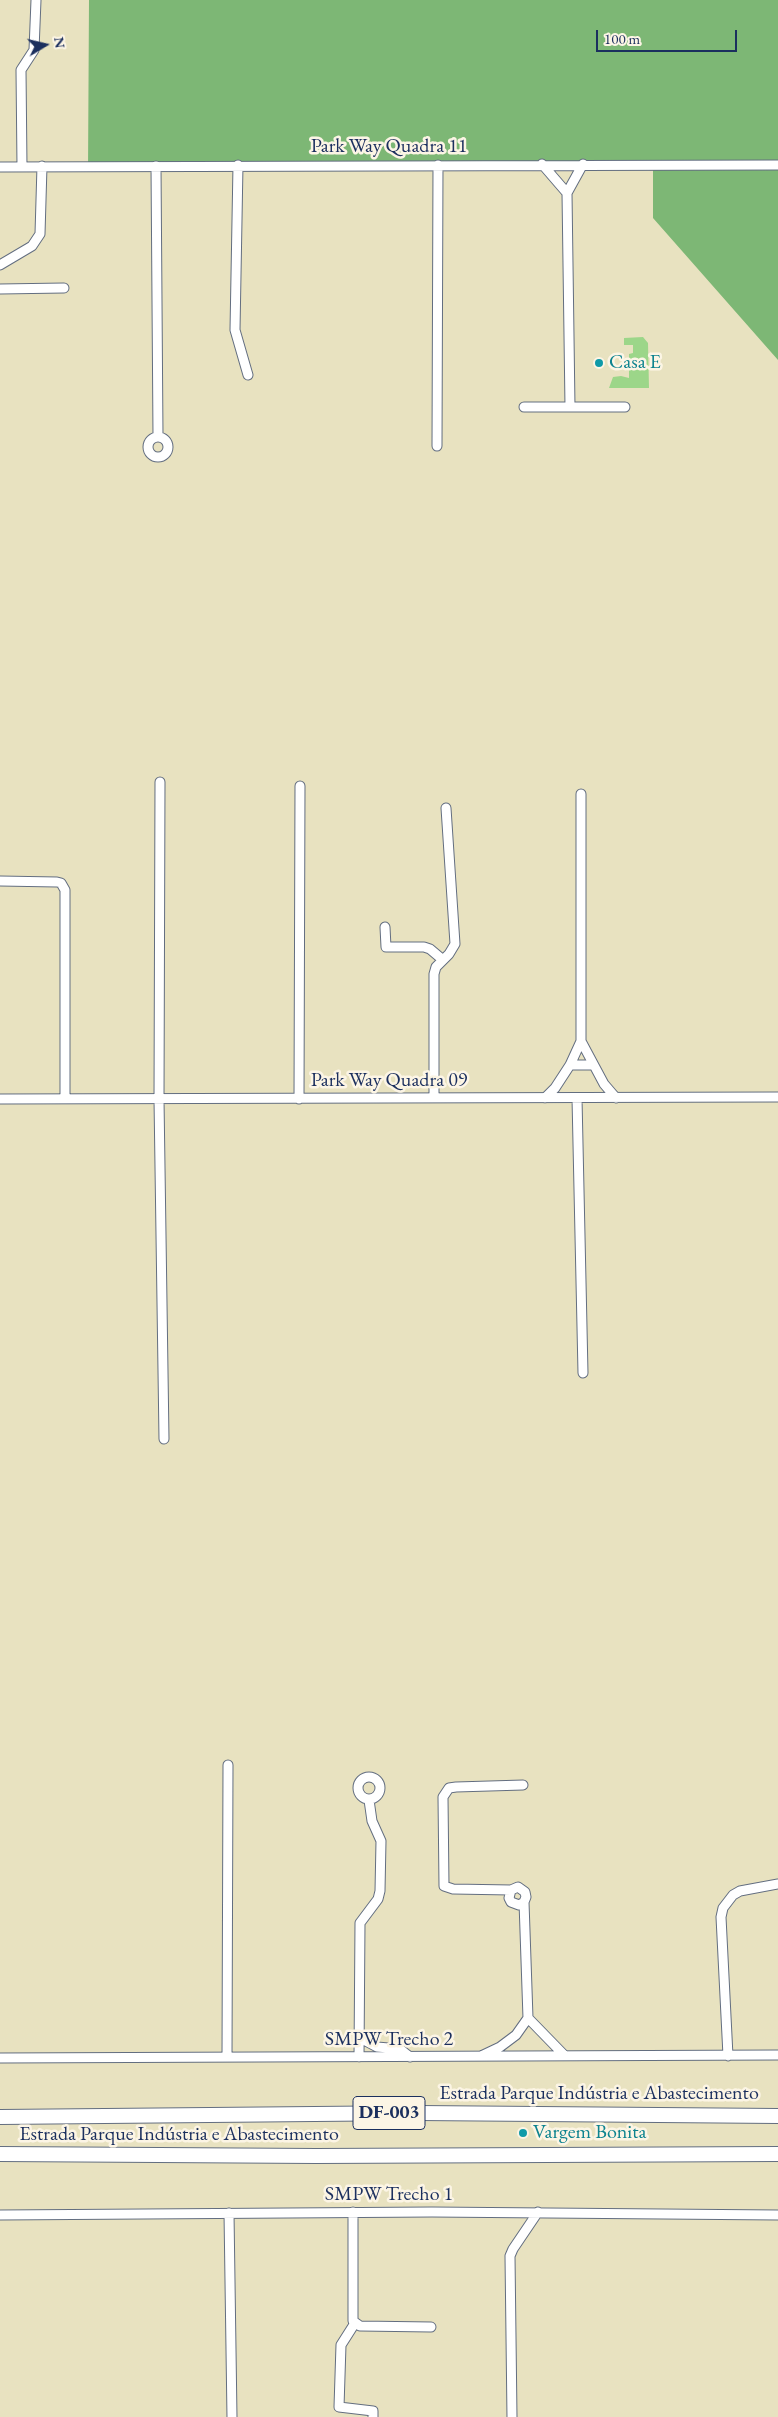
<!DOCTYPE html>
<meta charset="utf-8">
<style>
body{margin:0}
#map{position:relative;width:778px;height:2417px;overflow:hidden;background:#e8e2c0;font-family:"EB Garamond",serif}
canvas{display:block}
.north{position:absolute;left:20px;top:20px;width:50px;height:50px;-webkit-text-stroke:4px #fcf5e5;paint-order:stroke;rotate:81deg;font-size:14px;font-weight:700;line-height:20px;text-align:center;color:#1b2f5e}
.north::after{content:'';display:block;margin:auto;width:18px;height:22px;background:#1b2f5e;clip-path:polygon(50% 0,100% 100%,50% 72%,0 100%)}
.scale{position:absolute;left:596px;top:30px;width:141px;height:22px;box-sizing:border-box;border:2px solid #1b2f5e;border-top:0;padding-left:6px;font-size:15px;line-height:18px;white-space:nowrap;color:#1b2f5e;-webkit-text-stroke:4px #fcf5e5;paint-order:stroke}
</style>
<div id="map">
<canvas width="778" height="2417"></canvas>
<div class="north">N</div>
<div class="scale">100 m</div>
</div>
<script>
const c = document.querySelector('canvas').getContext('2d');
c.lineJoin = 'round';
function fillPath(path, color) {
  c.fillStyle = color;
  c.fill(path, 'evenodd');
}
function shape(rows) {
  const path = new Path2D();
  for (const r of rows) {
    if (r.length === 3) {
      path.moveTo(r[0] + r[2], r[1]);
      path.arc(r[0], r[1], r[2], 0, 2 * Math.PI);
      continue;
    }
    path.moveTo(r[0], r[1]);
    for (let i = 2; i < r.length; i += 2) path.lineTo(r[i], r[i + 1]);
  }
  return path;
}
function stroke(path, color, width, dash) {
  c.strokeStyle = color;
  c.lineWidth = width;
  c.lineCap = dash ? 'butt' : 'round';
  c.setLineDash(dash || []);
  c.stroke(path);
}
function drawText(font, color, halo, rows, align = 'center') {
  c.font = font + ' "EB Garamond",serif';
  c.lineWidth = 5;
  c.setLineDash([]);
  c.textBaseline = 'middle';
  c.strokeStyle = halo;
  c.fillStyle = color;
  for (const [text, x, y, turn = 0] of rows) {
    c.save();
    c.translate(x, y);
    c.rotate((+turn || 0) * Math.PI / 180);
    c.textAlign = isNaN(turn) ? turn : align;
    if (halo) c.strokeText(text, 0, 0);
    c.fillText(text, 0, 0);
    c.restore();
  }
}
fillPath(shape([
 [643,337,648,343,649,388,609,388,613,377,621,376,629,378,629,354,633,353,633,345,624,345,624,338]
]), '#9cd689');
fillPath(shape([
 [89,0,778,0,778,360,653,218,653,161,88,171]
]), '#7db775');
const minor = shape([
 [542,164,567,193],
 [238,165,235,330,248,375],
 [156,166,158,436],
 [0,167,778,165],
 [22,167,21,70,34,50,36,0],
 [0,265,32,246,40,234,42,166],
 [0,289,64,288],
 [524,407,625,407],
 [570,407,567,193,583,164],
 [158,447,10],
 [437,446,438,165],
 [160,782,159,1099,164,1439],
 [581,794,581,1041,604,1084,616,1098],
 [0,881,57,882,61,883,65,890,65,1099],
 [385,927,386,947,424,947,430,949,443,960],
 [570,1065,592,1065],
 [434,1098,434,974,436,967,449,954,455,944,446,808],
 [545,1098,555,1088,570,1065,581,1041],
 [577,1098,583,1373],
 [0,1099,778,1097],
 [299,1099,300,786],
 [369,1788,11],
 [511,1890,509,1898,511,1902,519,1905,524,1902,526,1897,525,1892,518,1887,511,1890,453,1889,444,1886,443,1797,449,1788,456,1787,523,1785],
 [528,2018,565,2056],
 [360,2038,377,2047,400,2049,410,2057],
 [481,2056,500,2047,516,2035,528,2018,524,1902],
 [728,2056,721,1917,723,1908,733,1895,740,1891,778,1884],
 [227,2057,228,1765],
 [359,2057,360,1923,378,1899,380,1891,381,1841,372,1821,369,1800],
 [0,2058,778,2055],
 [353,2212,353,2321,360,2326,431,2327],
 [229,2213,232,2417],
 [0,2215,432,2212,778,2215],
 [355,2323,341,2345,339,2407,373,2411,373,2417],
 [512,2417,510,2256,513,2249,538,2212]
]);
const highway = shape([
 [0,2117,419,2113,778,2116],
 [0,2154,316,2156,778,2154]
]);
stroke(minor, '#636e80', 11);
stroke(highway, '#636e80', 16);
stroke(minor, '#fff', 9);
stroke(highway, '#fff', 14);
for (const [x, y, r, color] of [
 [599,363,5,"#0f9aa8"],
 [523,2133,5,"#0f9aa8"]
]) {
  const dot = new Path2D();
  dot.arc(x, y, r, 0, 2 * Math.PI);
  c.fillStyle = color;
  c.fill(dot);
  stroke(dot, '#fcf5e5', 2);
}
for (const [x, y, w] of [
 [389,2113,72]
]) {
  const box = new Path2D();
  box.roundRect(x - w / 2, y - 16.5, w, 33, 4);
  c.fillStyle = '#fcf5e5';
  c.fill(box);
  stroke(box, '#1b2f5e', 1);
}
drawText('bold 19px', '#1b2f5e', null, [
 ["DF-003",389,2113]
]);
drawText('20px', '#1b2f5e', '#fcf5e5', [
 ["Park Way Quadra 11",389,147],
 ["Park Way Quadra 09",389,1081],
 ["SMPW Trecho 2",389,2040],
 ["Estrada Parque Indústria e Abastecimento",599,2094],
 ["Estrada Parque Indústria e Abastecimento",179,2135],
 ["SMPW Trecho 1",389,2195]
]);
drawText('20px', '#0d838f', '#fcf5e5', [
 ["Casa E",609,363],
 ["Vargem Bonita",533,2133]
], 'left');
</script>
